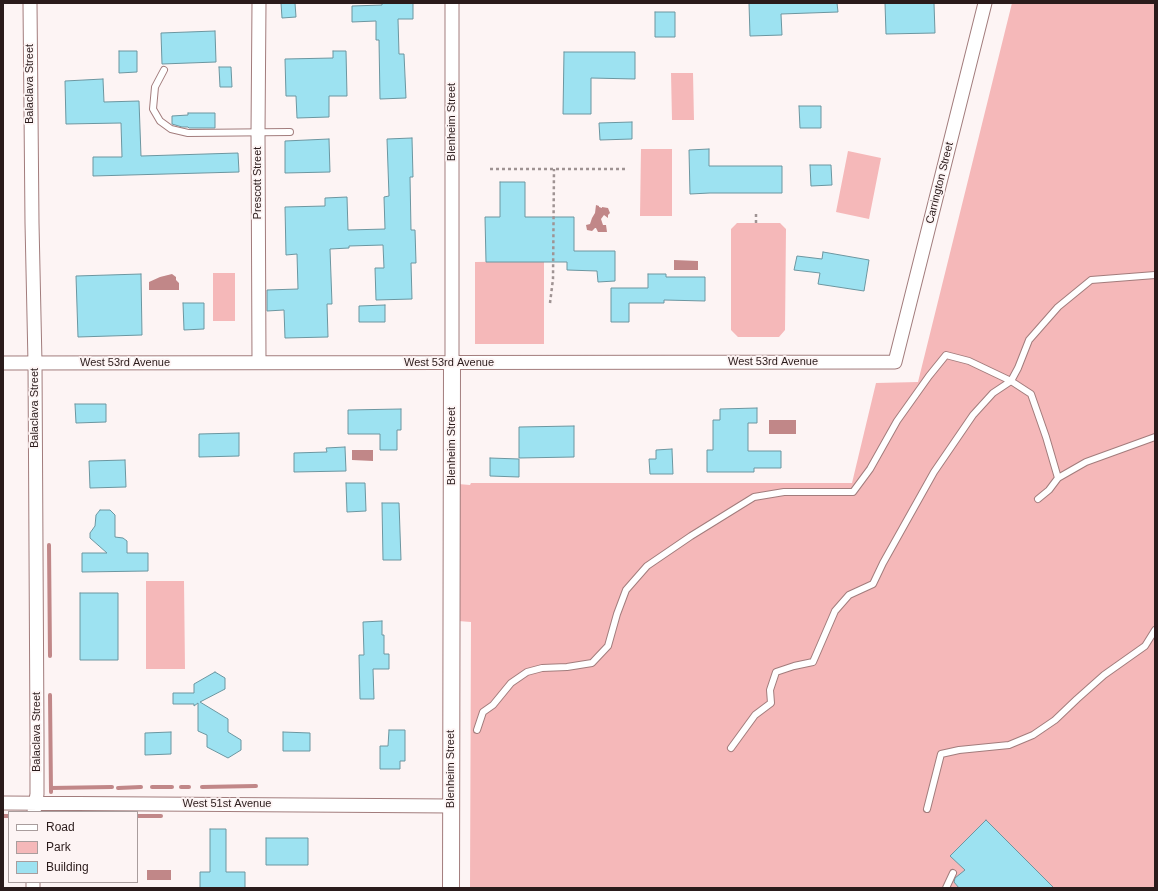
<!DOCTYPE html>
<style>
body{margin:0}
#map{position:relative;width:1158px;height:891px;overflow:hidden;background:#fdf4f4;font-family:Arial,sans-serif}
canvas{display:block}
.frame{position:absolute;inset:0;border:4px solid #2a1b1b;pointer-events:none}
.legend{position:absolute;left:8px;top:811px;width:130px;height:72px;box-sizing:border-box;background:#fdf4f4;border:1px solid #a99d9d;margin:0;padding:5px 7px;list-style:none;font-size:12px;color:#2a1b1b}
.legend li{display:flex;align-items:center;gap:8px;height:20px}
.legend b{width:20px;border:1px solid #a99d9d}
</style>
<div id="map">
<canvas width="1158" height="891"></canvas>
<div class="frame"></div>
<ul class="legend">
<li><b style="height:5px;background:#fff"></b>Road</li>
<li><b style="height:11px;background:#f5b8b9"></b>Park</li>
<li><b style="height:11px;background:#9de2f1"></b>Building</li>
</ul>
</div>
<script>
const c = document.querySelector('canvas').getContext('2d');
c.lineJoin = 'round';
function fillPath(path, color) {
  c.fillStyle = color;
  c.fill(path, 'evenodd');
}
function shape(rows) {
  const path = new Path2D();
  for (const r of rows) {
    path.moveTo(r[0], r[1]);
    for (let i = 2; i < r.length; i += 2) path.lineTo(r[i], r[i + 1]);
  }
  return path;
}
function stroke(path, color, width, dash) {
  c.strokeStyle = color;
  c.lineWidth = width;
  c.lineCap = dash ? 'butt' : 'round';
  c.setLineDash(dash || []);
  c.stroke(path);
}
function drawText(font, color, halo, rows, align = 'center') {
  c.font = font + ' Arial,sans-serif';
  c.lineWidth = 3.5;
  c.setLineDash([]);
  c.textBaseline = 'middle';
  c.strokeStyle = halo;
  c.fillStyle = color;
  for (const [text, x, y, turn = 0] of rows) {
    c.save();
    c.translate(x, y);
    c.rotate((+turn || 0) * Math.PI / 180);
    c.textAlign = isNaN(turn) ? turn : align;
    if (halo) c.strokeText(text, 0, 0);
    c.fillText(text, 0, 0);
    c.restore();
  }
}
fillPath(shape([
 [1012,3,1155,3,1155,888,470,888,471,622,458,621,458,484,470,485,471,483,852,483,876,383,918,382],
 [671,73,693,73,694,120,672,120],
 [641,149,672,149,672,216,640,216],
 [848,151,881,158,869,219,836,212],
 [737,223,780,223,786,229,785,330,779,337,738,337,731,330,731,229],
 [544,261,544,344,475,344,475,262],
 [213,273,235,273,235,321,213,321],
 [146,581,184,581,185,669,146,669]
]), '#f5b8b9');
fillPath(shape([
 [596,205,599,206,599,207,602,208,602,207,608,208,610,213,608,215,608,218,604,215,601,219,603,225,606,225,607,232,598,232,596,228,595,228,592,231,587,230,586,225,590,224,592,218,595,213],
 [674,260,698,261,698,270,674,270],
 [172,274,176,277,176,280,179,283,179,290,149,290,149,282,160,277],
 [769,420,796,420,796,434,769,434],
 [352,450,373,450,373,461,352,460],
 [147,870,171,870,171,880,147,880]
]), '#c18788');
stroke(shape([
 [49,545,50,656],
 [50,695,51,792],
 [152,787,172,787],
 [181,787,189,787],
 [202,787,256,786],
 [51,788,112,787],
 [118,788,141,787],
 [3,816,9,816],
 [137,816,161,816]
]), '#c18788', 4);
const building = shape([
 [281,3,295,3,296,17,282,18,281,3],
 [382,3,413,3,413,19,398,19,399,54,404,54,406,98,380,99,379,40,376,40,376,21,352,22,352,6,382,5,382,3],
 [749,3,837,3,838,12,781,14,782,35,750,36,749,3],
 [885,3,934,3,935,33,886,34,885,3],
 [655,12,675,12,675,37,655,37,655,12],
 [215,31,216,62,162,64,161,33,215,31],
 [119,51,137,51,137,72,119,73,119,51],
 [333,51,346,51,347,96,329,96,329,117,297,118,296,96,286,96,285,59,333,58,333,51],
 [564,52,635,52,635,79,591,78,591,114,563,114,564,52],
 [219,67,231,67,232,87,220,87,219,67],
 [103,79,104,102,139,101,141,156,238,153,239,172,93,176,93,157,122,157,121,123,66,124,65,81,103,79],
 [799,106,821,106,821,128,800,128,799,106],
 [188,113,215,113,215,128,189,128,188,127,182,127,172,124,172,116,188,115,188,113],
 [632,122,632,139,600,140,599,123,632,122],
 [412,138,413,177,410,177,411,230,415,230,416,263,411,263,412,299,376,300,375,268,384,268,383,245,349,246,349,248,330,249,332,304,327,304,328,337,285,338,284,310,267,311,267,290,298,289,297,254,286,255,285,207,325,206,325,198,347,197,348,230,385,229,384,197,389,196,387,139,412,138],
 [329,139,330,172,285,173,285,141,329,139],
 [709,149,709,166,782,166,782,193,710,193,690,194,689,150,709,149],
 [810,165,831,165,832,185,811,186,810,165],
 [500,182,525,182,525,217,574,217,574,251,615,251,615,281,598,282,597,271,567,270,567,262,486,262,485,217,500,217,500,182],
 [823,252,869,260,864,291,818,284,820,273,794,270,797,256,822,259,823,252],
 [141,274,142,335,78,337,76,276,141,274],
 [648,274,666,274,666,277,705,277,705,301,664,300,664,303,629,303,629,322,611,322,611,288,648,288,648,274],
 [183,303,204,303,204,329,184,330,183,303],
 [385,305,385,322,359,322,359,306,385,305],
 [75,404,106,404,106,422,76,423,75,404],
 [757,408,757,423,748,423,748,451,781,451,781,468,754,468,754,472,707,472,707,450,713,450,713,420,720,420,720,409,757,408],
 [401,409,401,430,397,430,397,450,380,450,380,434,348,434,348,410,401,409],
 [574,426,574,457,519,458,519,427,574,426],
 [239,433,239,456,199,457,199,434,239,433],
 [345,447,346,471,294,472,294,453,327,452,326,448,345,447],
 [672,449,673,474,650,474,649,459,656,459,656,450,672,449],
 [490,458,519,459,519,477,490,476,490,458],
 [125,460,126,487,90,488,89,461,125,460],
 [346,483,365,483,366,511,347,512,346,483],
 [382,503,399,503,401,560,383,560,382,503],
 [100,510,110,510,115,515,115,537,123,538,127,541,127,553,148,553,148,571,82,572,82,553,107,553,90,538,90,533,95,526,96,515,100,510],
 [80,593,118,593,118,660,80,660,80,593],
 [382,621,382,635,384,635,384,654,389,654,389,669,373,669,374,699,360,699,359,655,364,655,363,622,382,621],
 [215,672,225,678,225,689,200,702,228,719,228,732,241,740,241,750,228,758,207,747,207,735,198,731,198,703,194,706,194,704,173,704,173,693,194,693,194,684,215,672],
 [389,730,405,730,405,761,400,761,400,769,380,769,380,746,388,746,389,730],
 [171,732,171,754,145,755,145,733,171,732],
 [283,732,310,733,310,751,283,751,283,732],
 [986,820,1054,888,959,888,954,882,955,878,965,870,950,856,986,820],
 [210,829,226,829,226,872,245,872,245,888,200,888,200,872,210,872,210,829],
 [266,838,308,838,308,865,266,865,266,838]
]);
fillPath(building, '#9de2f1');
stroke(building, '#6c96a0', 1);
const service = shape([
 [164,70,155,87,153,109,160,121,171,129,188,133,290,132],
 [1038,499,1049,490,1058,478,1086,462,1155,437],
 [477,730,483,712,493,705,511,683,527,672,542,668,567,667,592,663,608,646,617,614,626,590,647,566,691,536,754,497,784,492,853,492,870,469,897,421,929,376,946,355,969,361,1011,381,1031,394,1046,437,1058,478],
 [731,748,755,715,771,703,770,690,776,672,794,666,813,662,835,611,849,595,873,584,883,563,934,472,973,415,993,393,1011,381,1018,368,1029,340,1058,307,1091,280,1155,275],
 [927,809,941,754,959,750,1009,745,1033,735,1055,720,1077,699,1104,675,1145,646,1155,630],
 [946,888,953,873]
]);
const minor = shape([
 [30,3,32,223,35,363,37,737,37,794,34,812],
 [259,362,258,133,259,3],
 [3,363,895,362,985,3],
 [452,363,452,3],
 [3,803,451,806],
 [33,888,33,882]
]);
const tertiary = shape([
 [451,888,452,363]
]);
stroke(service, '#a27c7c', 8);
stroke(minor, '#a27c7c', 15);
stroke(tertiary, '#a27c7c', 18);
stroke(shape([
 [490,169,627,169],
 [756,223,756,212],
 [550,303,553,279,554,169]
]), '#9f9393', 2.5, [3, 3]);
stroke(service, '#fff', 6);
stroke(minor, '#fff', 13);
stroke(tertiary, '#fff', 16);
drawText('11px', '#2a1b1b', '#fdf4f4', [
 ["Balaclava Street",30,84,-90],
 ["Blenheim Street",452,122,-90],
 ["Prescott Street",258,183,-90],
 ["Carrington Street",940,183,-76],
 ["West 53rd Avenue",773,362],
 ["West 53rd Avenue",125,363],
 ["West 53rd Avenue",449,363],
 ["Balaclava Street",35,408,-90],
 ["Blenheim Street",452,446,-90],
 ["Balaclava Street",37,732,-90],
 ["Blenheim Street",451,769,-90],
 ["West 51st Avenue",227,804]
]);
</script>
